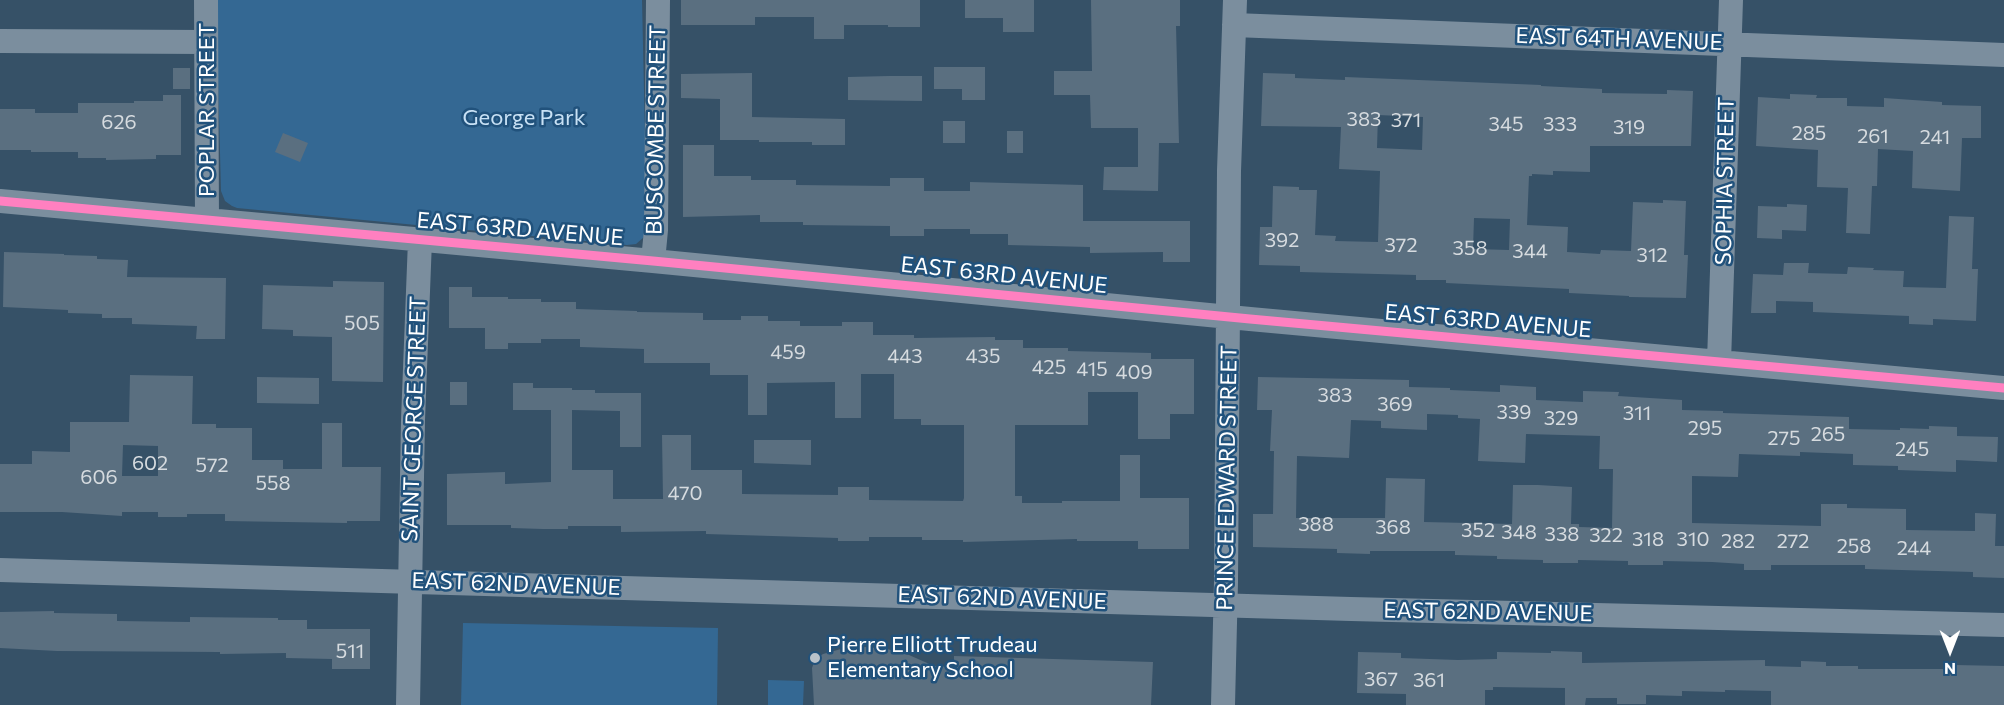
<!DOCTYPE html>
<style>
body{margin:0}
#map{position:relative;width:2004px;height:705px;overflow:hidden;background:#365167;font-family:Commissioner,sans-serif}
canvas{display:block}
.north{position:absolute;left:1920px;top:621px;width:60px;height:60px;-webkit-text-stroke:4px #21527c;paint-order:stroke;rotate:180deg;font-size:16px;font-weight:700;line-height:24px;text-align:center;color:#fff}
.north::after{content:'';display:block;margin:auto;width:21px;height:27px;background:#fff;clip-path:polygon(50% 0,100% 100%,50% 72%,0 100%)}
</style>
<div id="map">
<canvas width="2004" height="705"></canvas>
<div class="north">N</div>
</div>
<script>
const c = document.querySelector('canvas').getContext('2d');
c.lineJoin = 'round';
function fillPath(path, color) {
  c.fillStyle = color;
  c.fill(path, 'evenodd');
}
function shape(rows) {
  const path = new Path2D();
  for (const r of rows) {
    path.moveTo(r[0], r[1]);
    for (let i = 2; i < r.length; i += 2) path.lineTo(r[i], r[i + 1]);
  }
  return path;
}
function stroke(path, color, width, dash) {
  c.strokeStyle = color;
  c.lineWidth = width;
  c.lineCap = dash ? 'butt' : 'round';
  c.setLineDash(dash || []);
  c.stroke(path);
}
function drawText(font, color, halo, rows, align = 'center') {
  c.font = font + ' Commissioner,sans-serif';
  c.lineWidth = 5;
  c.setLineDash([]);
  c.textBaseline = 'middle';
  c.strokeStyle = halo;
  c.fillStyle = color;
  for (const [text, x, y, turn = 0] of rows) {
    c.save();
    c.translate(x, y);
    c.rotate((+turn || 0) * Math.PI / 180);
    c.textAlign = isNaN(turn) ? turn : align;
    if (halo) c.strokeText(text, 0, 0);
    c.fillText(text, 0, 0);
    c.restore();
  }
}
fillPath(shape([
 [216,0,642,0,647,227,643,238,636,244,627,245,237,208,232,206,225,201,221,191],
 [463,623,718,628,717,705,461,705],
 [768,680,804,681,803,705,768,705]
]), '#346893');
fillPath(shape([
 [681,0,920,0,920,27,888,27,888,25,844,25,844,39,814,39,814,17,755,17,755,25,681,25],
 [965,0,1034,0,1034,32,1003,32,1003,18,965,18],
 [1091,0,1180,0,1180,26,1176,26,1179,143,1159,143,1158,191,1103,190,1104,167,1138,167,1138,128,1091,128,1090,95,1054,95,1054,71,1092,71],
 [934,67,985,67,985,100,962,100,962,89,934,89],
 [173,68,190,68,190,89,173,89],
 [752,73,752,117,845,119,845,145,812,145,812,142,759,142,759,140,720,140,720,99,681,98,681,74],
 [1263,73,1295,74,1295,78,1345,80,1345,77,1541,85,1541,86,1602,89,1602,93,1667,94,1667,90,1693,91,1691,146,1590,146,1590,172,1553,171,1553,175,1532,174,1532,176,1529,176,1527,225,1568,227,1567,252,1600,254,1601,250,1631,251,1633,202,1663,203,1663,200,1686,201,1684,255,1688,255,1686,298,1629,297,1629,296,1569,293,1569,289,1446,283,1446,280,1416,280,1416,275,1300,272,1300,266,1259,265,1260,227,1272,227,1273,186,1299,187,1299,190,1317,190,1315,235,1336,236,1335,241,1378,242,1380,171,1339,169,1341,127,1261,126],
 [1378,115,1423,117,1422,150,1377,148],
 [1474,218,1510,219,1509,250,1473,249],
 [889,76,922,76,922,101,848,100,848,77],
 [1790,94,1817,95,1816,98,1847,98,1847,106,1884,107,1884,98,1942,102,1942,105,1981,106,1981,138,1962,138,1960,191,1912,188,1913,151,1878,149,1877,186,1872,186,1870,234,1846,233,1848,188,1817,187,1818,150,1756,146,1758,97,1790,99],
 [163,95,181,95,181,155,156,155,156,159,106,160,106,158,78,158,78,152,31,152,31,150,0,150,0,109,35,109,35,113,78,113,78,103,134,103,134,101,163,101],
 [943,121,965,121,965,143,943,143],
 [1007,131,1023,131,1023,153,1007,153],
 [283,133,308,143,300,162,275,152],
 [683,145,714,145,714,176,751,176,751,180,796,180,796,185,890,186,890,178,924,178,924,191,970,191,970,182,1083,185,1083,221,1190,221,1190,262,1163,262,1163,252,1090,253,1090,247,1008,245,1008,234,970,234,970,229,924,229,924,236,890,236,890,226,803,225,803,222,760,222,760,215,683,217],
 [1787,204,1807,205,1806,231,1782,230,1782,239,1757,238,1758,206,1787,207],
 [1949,216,1974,217,1972,269,1978,269,1976,321,1933,319,1933,325,1909,324,1909,316,1813,312,1813,302,1776,301,1776,313,1751,313,1753,274,1783,275,1784,263,1809,263,1808,273,1847,274,1848,267,1874,268,1873,270,1904,271,1903,287,1946,288],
 [4,252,64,254,64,255,97,256,97,259,128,260,127,277,226,278,225,339,196,339,197,326,132,324,132,318,102,318,102,314,68,313,68,310,3,307],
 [333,281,384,282,383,382,332,381,332,337,293,336,293,330,262,329,263,285,333,287],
 [449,287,472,287,472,297,508,297,508,299,541,299,541,302,576,302,576,309,637,311,637,312,703,313,703,320,741,320,741,316,768,316,768,321,800,321,800,326,842,326,842,322,873,322,873,335,914,335,914,338,995,337,995,340,1023,340,1023,348,1068,348,1068,351,1151,353,1151,359,1194,359,1194,414,1170,414,1170,439,1138,439,1138,392,1088,392,1088,425,1015,425,1015,496,1022,496,1022,503,1062,503,1062,501,1120,501,1120,455,1140,455,1140,498,1189,498,1189,549,1138,549,1138,541,1077,541,1077,539,963,542,963,540,922,540,922,537,869,537,869,541,838,541,838,538,706,534,706,531,621,532,621,526,568,526,568,529,543,529,511,528,511,525,447,525,447,474,505,472,505,484,551,482,551,410,513,410,513,383,533,383,533,388,572,388,572,390,595,390,595,393,641,393,641,447,620,447,620,411,572,410,572,470,613,470,613,499,663,499,662,435,691,435,691,470,742,470,742,494,838,495,838,487,869,487,869,500,963,501,964,498,964,425,921,425,921,419,894,419,894,374,861,374,861,418,835,418,835,382,767,383,767,415,748,415,748,375,710,375,710,363,644,363,644,349,580,347,580,339,541,339,541,343,508,343,508,349,485,349,485,328,449,328],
 [130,375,193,376,192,424,216,424,216,428,252,428,252,460,283,460,283,469,322,469,322,423,342,423,342,467,381,467,380,521,347,521,347,523,225,521,225,514,187,514,187,517,158,517,158,512,122,512,122,516,62,512,0,512,0,464,32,464,32,451,70,452,70,422,129,422],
 [123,445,158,446,158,476,122,476],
 [257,377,319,378,319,404,257,403],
 [1258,377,1409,380,1409,387,1450,388,1450,390,1500,392,1500,385,1536,387,1536,400,1583,402,1583,391,1619,392,1618,396,1682,400,1682,410,1723,411,1723,413,1849,417,1849,429,1900,430,1900,428,1929,429,1929,426,1957,427,1957,436,1998,437,1997,462,1956,460,1956,472,1898,470,1898,466,1853,465,1853,454,1800,452,1800,456,1739,454,1738,477,1692,476,1692,523,1821,526,1821,504,1847,504,1847,508,1906,509,1906,530,1975,531,1975,513,1996,514,1995,546,2004,546,2004,578,1973,577,1973,572,1865,569,1865,565,1771,565,1771,570,1744,570,1744,564,1712,562,1663,561,1663,565,1628,565,1628,561,1578,560,1578,563,1543,563,1543,560,1497,559,1497,556,1455,555,1455,551,1370,551,1370,554,1337,553,1337,549,1253,547,1253,514,1273,514,1274,451,1270,451,1272,410,1257,410],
 [1427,414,1458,415,1458,418,1480,419,1478,461,1525,463,1526,434,1600,436,1599,469,1613,469,1612,528,1579,527,1579,524,1571,524,1572,487,1538,485,1513,485,1512,524,1424,522,1425,479,1386,478,1385,518,1296,518,1297,456,1349,458,1351,420,1381,421,1381,428,1427,430],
 [450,382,467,382,467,405,450,405],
 [754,440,811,440,811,465,754,463],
 [54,611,54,613,117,614,117,621,190,622,190,617,278,618,278,620,307,620,307,629,370,629,370,669,332,669,332,659,286,658,286,653,220,654,220,652,57,651,0,648,0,612],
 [866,647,887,649,909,655,934,666,954,667,954,656,1153,662,1151,705,814,705,812,668,815,659,823,654,841,649],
 [1551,651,1582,652,1582,663,1765,660,1765,666,1801,667,1801,661,1826,662,1826,666,1858,666,1858,669,1955,669,1955,665,2004,666,2004,705,1771,705,1771,691,1725,690,1725,692,1682,691,1682,696,1646,695,1646,704,1617,704,1617,698,1586,698,1585,705,1565,705,1565,688,1493,687,1493,690,1485,690,1485,705,1406,705,1406,694,1357,693,1358,652,1401,653,1401,658,1458,660,1497,659,1497,652,1551,653]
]), '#5a6f80');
stroke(shape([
 [206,0,207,220],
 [1234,25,2004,55],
 [0,41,206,42],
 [0,201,653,261,1250,319,2004,388],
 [653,261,656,230,658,0],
 [1719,362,1731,0],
 [0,570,1351,609,2004,625],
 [408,705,413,420,420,240],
 [1223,705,1226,582,1229,171,1235,0]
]), '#7b8e9e', 24);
stroke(shape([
 [0,201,653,261,1250,319,2004,388]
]), '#ff80c0', 9);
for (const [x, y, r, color] of [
 [815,658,6,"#b9c2ca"]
]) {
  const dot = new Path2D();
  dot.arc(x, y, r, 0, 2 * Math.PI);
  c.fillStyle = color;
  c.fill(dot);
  stroke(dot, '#21527c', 2);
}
drawText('20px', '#d6dbdf', null, [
 ["383",1364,119],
 ["371",1406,120],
 ["626",119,122],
 ["345",1506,124],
 ["333",1560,124],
 ["319",1629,127],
 ["285",1809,133],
 ["261",1873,136],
 ["241",1935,137],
 ["392",1282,240],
 ["372",1401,245],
 ["358",1470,248],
 ["344",1530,251],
 ["312",1652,255],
 ["505",362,323],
 ["459",788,352],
 ["443",905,356],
 ["435",983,356],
 ["425",1049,367],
 ["415",1092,369],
 ["409",1134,372],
 ["383",1335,395],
 ["369",1395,404],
 ["339",1514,412],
 ["311",1637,413],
 ["329",1561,418],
 ["295",1705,428],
 ["265",1828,434],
 ["275",1784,438],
 ["245",1912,449],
 ["602",150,463],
 ["572",212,465],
 ["606",99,477],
 ["558",273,483],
 ["470",685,493],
 ["388",1316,524],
 ["368",1393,527],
 ["352",1478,530],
 ["348",1519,532],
 ["338",1562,534],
 ["322",1606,535],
 ["318",1648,539],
 ["310",1693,539],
 ["282",1738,541],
 ["272",1793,541],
 ["258",1854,546],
 ["244",1914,548],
 ["511",350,651],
 ["367",1381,679],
 ["361",1429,680]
]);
drawText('22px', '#fff', '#21527c', [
 ["EAST 64TH AVENUE",1619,39,2],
 ["POPLAR STREET",207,110,-90],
 ["BUSCOMBE STREET",656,130,-89],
 ["SOPHIA STREET",1725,181,-89],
 ["EAST 63RD AVENUE",520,229,5],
 ["EAST 63RD AVENUE",1004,275,6],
 ["EAST 63RD AVENUE",1488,321,5],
 ["SAINT GEORGE STREET",414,419,-88],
 ["PRINCE EDWARD STREET",1227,478,-89],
 ["EAST 62ND AVENUE",516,584,2],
 ["EAST 62ND AVENUE",1002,598,2],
 ["EAST 62ND AVENUE",1488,612,1]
]);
drawText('22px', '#c8e1f5', '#21527c', [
 ["George Park",524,118]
]);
drawText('22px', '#fff', '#21527c', [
 ["Pierre Elliott Trudeau",827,645],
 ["Elementary School",827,670]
], 'left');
</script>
